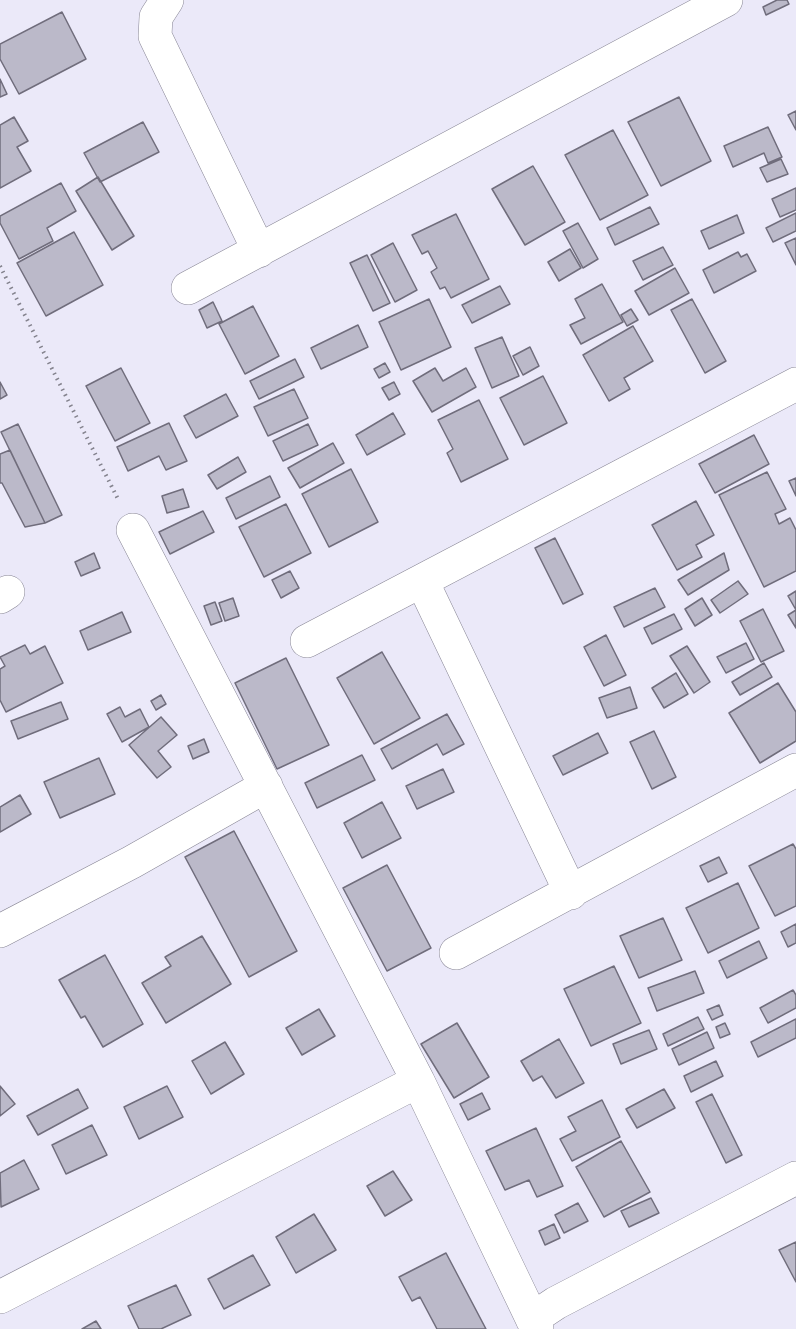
<!DOCTYPE html>
<style>
body{margin:0}
canvas{display:block;background:#ebe9f9}
</style>
<canvas width="796" height="1329"></canvas>
<script>
const c = document.querySelector('canvas').getContext('2d');
c.lineJoin = 'round';
function fillPath(path, color) {
  c.fillStyle = color;
  c.fill(path, 'evenodd');
}
function shape(rows) {
  const path = new Path2D();
  for (const r of rows) {
    path.moveTo(r[0], r[1]);
    for (let i = 2; i < r.length; i += 2) path.lineTo(r[i], r[i + 1]);
  }
  return path;
}
function stroke(path, color, width, dash) {
  c.strokeStyle = color;
  c.lineWidth = width;
  c.lineCap = dash ? 'butt' : 'round';
  c.setLineDash(dash || []);
  c.stroke(path);
}
const building = shape([
 [777,0,787,0,789,4,766,15,763,7,777,0],
 [62,12,86,59,19,94,0,59,0,44,62,12],
 [0,79,7,94,0,97,0,79],
 [679,97,711,161,661,186,628,122,679,97],
 [796,111,796,130,788,115,796,111],
 [14,117,28,141,17,147,31,171,0,188,0,125,14,117],
 [143,122,159,152,100,182,84,153,143,122],
 [768,127,782,157,768,163,764,153,733,167,724,146,768,127],
 [613,130,648,195,600,220,565,155,613,130],
 [781,159,788,174,767,182,760,168,781,159],
 [533,166,565,222,525,245,492,189,533,166],
 [98,177,134,236,112,250,76,191,98,177],
 [61,183,76,211,47,228,53,241,19,259,0,223,0,216,61,183],
 [796,188,796,210,780,217,772,199,796,188],
 [650,207,659,224,615,245,607,228,650,207],
 [796,213,796,231,773,242,766,228,796,213],
 [456,214,489,279,451,298,445,287,440,289,431,272,437,268,428,251,422,254,412,235,456,214],
 [737,215,744,233,709,249,701,231,737,215],
 [578,223,598,259,583,268,563,231,578,223],
 [74,232,103,285,46,316,17,263,74,232],
 [796,238,796,265,785,243,796,238],
 [393,243,417,290,395,302,371,255,393,243],
 [663,247,673,265,643,280,633,261,663,247],
 [570,249,581,268,559,281,548,262,570,249],
 [738,252,741,257,747,254,756,271,714,293,703,270,738,252],
 [367,255,390,303,373,311,350,263,367,255],
 [675,268,689,293,649,315,635,291,675,268],
 [602,284,623,322,581,344,570,325,585,318,575,299,602,284],
 [500,286,510,304,472,323,462,305,500,286],
 [429,299,451,347,401,370,379,322,429,299],
 [692,299,726,361,705,373,671,310,692,299],
 [213,302,222,321,207,328,199,310,213,302],
 [253,306,279,356,245,374,219,324,253,306],
 [631,309,638,320,627,326,621,315,631,309],
 [358,325,368,347,321,369,311,348,358,325],
 [633,326,653,361,624,378,630,389,609,401,583,355,633,326],
 [502,337,519,376,492,388,475,348,502,337],
 [530,347,539,366,523,375,513,356,530,347],
 [295,359,304,377,259,399,250,381,295,359],
 [385,363,390,372,379,378,374,369,385,363],
 [121,368,150,423,115,441,86,386,121,368],
 [435,368,443,381,466,368,476,387,432,412,413,381,435,368],
 [543,376,567,423,524,445,500,398,543,376],
 [0,382,7,395,0,399,0,382],
 [394,382,400,394,389,400,382,388,394,382],
 [294,389,308,418,268,436,254,407,294,389],
 [226,394,238,416,196,438,184,416,226,394],
 [479,400,508,459,461,482,447,453,453,449,438,420,479,400],
 [393,413,405,434,367,455,356,435,393,413],
 [169,423,187,461,166,470,159,456,128,471,117,447,169,423],
 [18,424,62,515,45,523,1,432,18,424],
 [308,424,318,445,283,461,273,441,308,424],
 [754,435,769,464,715,493,699,464,754,435],
 [333,443,344,463,300,488,288,468,333,443],
 [10,450,45,523,25,527,2,483,0,483,0,454,10,450],
 [238,457,246,472,217,489,208,475,238,457],
 [351,469,378,522,329,547,302,494,351,469],
 [767,472,786,509,775,514,779,524,790,518,796,530,796,571,764,587,719,495,767,472],
 [270,476,280,497,236,519,226,498,270,476],
 [796,478,796,496,789,481,796,478],
 [183,489,189,507,167,513,162,496,183,489],
 [696,501,714,535,696,545,702,557,677,570,652,525,696,501],
 [286,504,311,553,264,577,239,527,286,504],
 [203,511,214,532,170,554,159,532,203,511],
 [555,538,583,594,563,604,535,548,555,538],
 [94,553,100,568,81,576,75,562,94,553],
 [724,553,729,570,688,595,678,580,724,553],
 [290,571,299,588,281,598,272,580,290,571],
 [738,581,748,594,720,613,711,600,738,581],
 [655,588,665,607,624,627,614,607,655,588],
 [796,591,796,610,788,596,796,591],
 [233,598,239,616,225,621,219,603,233,598],
 [702,598,712,615,695,626,685,609,702,598],
 [215,602,222,621,211,625,204,606,215,602],
 [763,609,784,651,761,662,740,621,763,609],
 [796,610,796,628,788,615,796,610],
 [122,612,131,632,88,650,80,631,122,612],
 [674,614,682,629,652,644,644,628,674,614],
 [606,635,626,675,604,686,584,647,606,635],
 [746,643,754,659,726,673,717,657,746,643],
 [25,645,30,654,45,646,63,683,6,712,0,700,0,669,5,666,0,657,25,645],
 [687,646,710,682,694,693,670,656,687,646],
 [382,652,420,718,374,744,337,678,382,652],
 [286,658,329,745,277,769,235,683,286,658],
 [764,663,772,677,740,695,732,682,764,663],
 [676,673,688,694,664,708,652,688,676,673],
 [778,683,796,712,796,741,760,763,729,713,778,683],
 [630,687,637,708,607,718,599,698,630,687],
 [161,695,166,704,156,710,151,701,161,695],
 [61,702,68,719,18,739,11,721,61,702],
 [120,707,125,717,140,709,149,727,122,742,107,714,120,707],
 [447,714,464,744,443,755,437,744,392,769,381,749,447,714],
 [161,717,177,735,158,751,171,767,157,778,129,745,161,717],
 [654,731,676,777,652,789,630,742,654,731],
 [598,733,608,753,563,775,553,756,598,733],
 [204,739,209,752,193,759,188,746,204,739],
 [362,755,375,780,317,808,305,783,362,755],
 [99,758,115,794,60,818,44,782,99,758],
 [443,769,454,792,417,809,406,786,443,769],
 [20,795,31,814,0,832,0,807,20,795],
 [382,802,401,838,362,858,344,823,382,802],
 [234,831,297,951,249,977,185,857,234,831],
 [793,844,796,849,796,906,775,916,749,866,793,844],
 [719,857,727,873,708,882,700,866,719,857],
 [387,865,431,948,387,971,343,888,387,865],
 [738,883,759,928,708,953,686,908,738,883],
 [663,918,682,960,639,978,620,936,663,918],
 [796,924,796,943,788,947,781,932,796,924],
 [202,936,231,984,166,1023,142,983,171,966,165,957,202,936],
 [759,941,767,958,727,978,719,961,759,941],
 [105,955,143,1024,103,1047,85,1016,81,1018,59,980,105,955],
 [614,966,641,1023,591,1046,564,989,614,966],
 [695,971,704,993,657,1011,648,988,695,971],
 [793,990,796,995,796,1008,768,1023,760,1008,793,990],
 [719,1005,723,1015,712,1020,707,1010,719,1005],
 [319,1009,335,1036,302,1055,286,1028,319,1009],
 [698,1017,704,1029,668,1046,663,1034,698,1017],
 [796,1019,796,1038,758,1057,751,1042,796,1019],
 [457,1023,489,1077,454,1098,421,1044,457,1023],
 [725,1023,730,1034,720,1038,716,1027,725,1023],
 [649,1030,657,1049,621,1064,613,1044,649,1030],
 [707,1032,714,1048,679,1065,672,1049,707,1032],
 [559,1039,584,1083,556,1098,542,1076,533,1081,521,1061,559,1039],
 [225,1042,244,1074,211,1094,192,1061,225,1042],
 [716,1061,723,1076,691,1092,684,1076,716,1061],
 [0,1086,15,1104,0,1116,0,1086],
 [167,1086,183,1117,139,1139,124,1107,167,1086],
 [78,1089,88,1108,38,1135,27,1116,78,1089],
 [664,1089,675,1108,637,1128,626,1109,664,1089],
 [482,1093,490,1109,468,1120,460,1104,482,1093],
 [712,1094,742,1155,726,1163,696,1102,712,1094],
 [602,1100,620,1137,572,1161,560,1139,576,1131,568,1117,602,1100],
 [92,1125,107,1155,66,1174,52,1145,92,1125],
 [536,1128,563,1186,537,1197,529,1180,505,1190,486,1151,536,1128],
 [621,1141,650,1192,604,1217,576,1167,621,1141],
 [24,1160,39,1189,1,1207,0,1173,24,1160],
 [393,1171,412,1200,385,1216,367,1186,393,1171],
 [651,1198,659,1213,629,1227,621,1211,651,1198],
 [578,1203,588,1221,564,1233,555,1215,578,1203],
 [314,1214,336,1250,296,1273,276,1237,314,1214],
 [554,1224,560,1238,545,1245,539,1231,554,1224],
 [796,1242,796,1282,779,1250,796,1242],
 [446,1253,486,1329,437,1329,420,1297,412,1301,399,1277,446,1253],
 [253,1255,270,1285,224,1309,208,1279,253,1255],
 [176,1285,191,1315,161,1329,139,1329,128,1306,176,1285],
 [96,1321,101,1329,82,1329,96,1321]
]);
fillPath(building, '#bbb9c9');
stroke(building, '#706d7c', 1.5);
const minor = shape([
 [167,0,156,17,155,36,259,251],
 [188,288,726,0],
 [133,530,418,1081,537,1329],
 [422,581,571,893],
 [0,597,8,592],
 [307,641,796,384],
 [0,931,132,862,266,786],
 [456,953,796,770],
 [0,1297,418,1081],
 [532,1319,556,1303,796,1178]
]);
stroke(minor, '#888695', 34);
stroke(shape([
 [0,266,119,501]
]), '#84838e', 4, [1.5, 4.5]);
stroke(minor, '#fff', 33);
</script>
